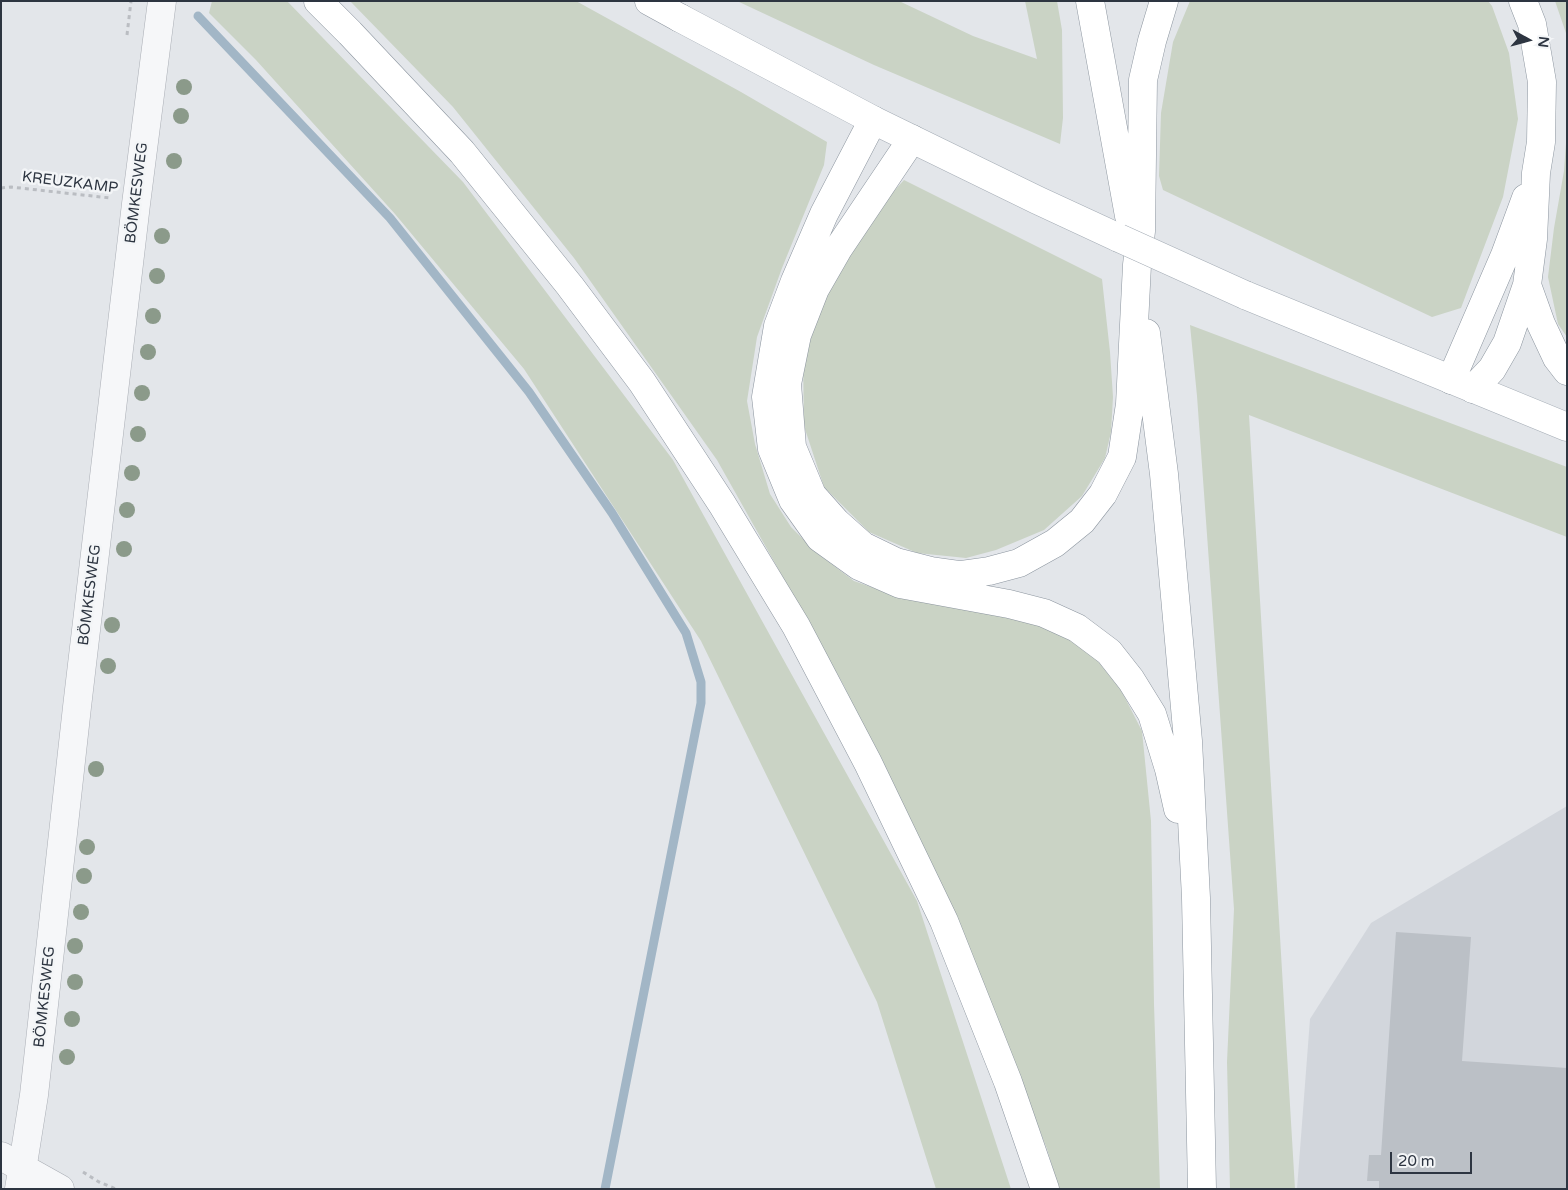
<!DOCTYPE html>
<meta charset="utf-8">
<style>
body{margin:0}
#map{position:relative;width:1568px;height:1190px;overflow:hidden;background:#e3e6ea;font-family:"Varela Round",sans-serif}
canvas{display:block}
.frame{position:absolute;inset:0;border:2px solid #2d3541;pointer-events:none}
.north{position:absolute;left:1503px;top:15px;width:50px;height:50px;-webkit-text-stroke:4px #f3f5f7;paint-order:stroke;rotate:97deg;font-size:14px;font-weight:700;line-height:20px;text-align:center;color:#2d3541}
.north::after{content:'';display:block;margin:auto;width:18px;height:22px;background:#2d3541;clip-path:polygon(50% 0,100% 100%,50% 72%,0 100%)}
.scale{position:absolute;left:1390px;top:1152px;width:82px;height:22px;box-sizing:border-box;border:2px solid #2d3541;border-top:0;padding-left:6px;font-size:15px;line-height:18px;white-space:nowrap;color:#2d3541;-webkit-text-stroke:4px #f3f5f7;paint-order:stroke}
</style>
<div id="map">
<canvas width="1568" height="1190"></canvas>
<div class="frame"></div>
<div class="north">N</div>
<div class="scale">20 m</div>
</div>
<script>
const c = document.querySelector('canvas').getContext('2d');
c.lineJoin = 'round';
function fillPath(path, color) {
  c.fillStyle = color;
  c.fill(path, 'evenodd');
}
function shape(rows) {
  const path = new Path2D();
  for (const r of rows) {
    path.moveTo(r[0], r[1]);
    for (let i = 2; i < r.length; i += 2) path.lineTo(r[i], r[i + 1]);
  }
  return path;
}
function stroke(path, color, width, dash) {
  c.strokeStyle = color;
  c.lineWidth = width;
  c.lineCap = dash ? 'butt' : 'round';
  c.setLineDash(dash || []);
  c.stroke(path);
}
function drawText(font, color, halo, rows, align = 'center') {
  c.font = font + ' "Varela Round",sans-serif';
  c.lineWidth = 5;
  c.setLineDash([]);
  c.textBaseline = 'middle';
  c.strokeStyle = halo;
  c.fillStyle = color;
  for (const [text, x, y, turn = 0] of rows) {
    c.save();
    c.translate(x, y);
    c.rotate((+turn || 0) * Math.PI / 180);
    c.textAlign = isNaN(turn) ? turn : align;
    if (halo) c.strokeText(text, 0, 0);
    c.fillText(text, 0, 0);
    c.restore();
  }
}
fillPath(shape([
 [1567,806,1567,1189,1297,1189,1310,1019,1371,923]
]), '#d2d6dc');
fillPath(shape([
 [212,1,287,1,463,182,673,460,917,901,1011,1189,936,1189,877,1002,701,641,524,369,395,214,256,60,209,13],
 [350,1,576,1,741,92,827,142,824,165,782,268,757,337,747,401,755,444,770,494,791,527,817,553,854,581,897,596,1035,622,1088,649,1121,690,1142,731,1151,821,1154,1004,1160,1189,1059,1189,1047,1149,972,956,844,686,717,460,574,258,453,107],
 [737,1,899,1,973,36,1037,59,1025,1,1057,1,1062,30,1063,118,1060,144,874,65],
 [1190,1,1488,1,1492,6,1509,53,1518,119,1503,197,1461,308,1432,317,1163,190,1159,176,1161,113,1173,42],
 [1555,1,1567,1,1567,36],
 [1567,129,1567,337,1558,324,1548,277,1554,228,1564,171],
 [904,180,1102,279,1110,352,1113,397,1111,432,1105,458,1082,496,1044,530,996,550,966,558,917,553,869,532,824,487,804,426,803,358,830,279,869,218],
 [1190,325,1567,467,1567,537,1249,415,1295,1189,1230,1189,1227,1062,1234,909,1197,396]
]), '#cad3c5');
stroke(shape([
 [198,16,390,218,529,392,612,513,686,633,701,682,701,703,605,1189]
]), '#a2b6c6', 9);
fillPath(shape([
 [1396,932,1471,937,1462,1061,1567,1068,1567,1189,1379,1189,1379,1181,1367,1181,1369,1155,1381,1155]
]), '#bbc0c6');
const minor = shape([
 [1,1156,60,1189],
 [19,1189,34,1095,77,707,136,204,162,1]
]);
const major = shape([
 [680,18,873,120,1037,200,1119,238],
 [1245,295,1567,427]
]);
const highway = shape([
 [318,1,350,33,462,152,570,286,642,382,722,504,796,626,868,763,944,921,1008,1082,1045,1189],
 [649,1,680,18],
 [1090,1,1129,216],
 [873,120,824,214,795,281,778,326,766,397,772,449,793,500,820,538,859,566,900,584,1009,604,1044,613,1077,628,1109,652,1131,680,1152,714,1169,769,1178,809],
 [912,139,838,249,815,289,797,335,787,384,792,447,812,495,836,522,863,546,896,562,931,571,960,575,989,571,1019,563,1055,543,1082,521,1103,494,1122,457,1130,404,1137,265,1141,231,1143,80,1152,41,1164,1],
 [1527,285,1541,324,1557,358,1567,371],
 [1146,333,1164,474,1188,741,1196,898,1202,1189],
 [1451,380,1505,255,1526,198],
 [1473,389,1492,369,1507,343,1527,285,1533,239,1536,173,1541,142,1542,82,1532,24,1523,1]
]);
stroke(minor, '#a9adb4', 29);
stroke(major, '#a4acb5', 29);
stroke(highway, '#8c959f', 29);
stroke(shape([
 [127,35,131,1],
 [1,188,11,187,110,198],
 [83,1172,99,1182,116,1189]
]), '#babdc2', 3, [4, 4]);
stroke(minor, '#f6f7f9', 28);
stroke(major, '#fff', 28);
stroke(highway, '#fff', 28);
const majorBridge = shape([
 [1119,238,1245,295]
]);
stroke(majorBridge, '#a4acb5', 29, []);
stroke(majorBridge, '#fff', 28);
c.fillStyle = '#8b9a8a';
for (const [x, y] of [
 [184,87],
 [181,116],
 [174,161],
 [162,236],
 [157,276],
 [153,316],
 [148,352],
 [142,393],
 [138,434],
 [132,473],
 [127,510],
 [124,549],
 [112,625],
 [108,666],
 [96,769],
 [87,847],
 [84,876],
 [81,912],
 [75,946],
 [75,982],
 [72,1019],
 [67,1057]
]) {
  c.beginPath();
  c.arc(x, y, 8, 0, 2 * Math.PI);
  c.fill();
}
drawText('15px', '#2d3541', '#f3f5f7', [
 ["KREUZKAMP",70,183,7],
 ["BÖMKESWEG",137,193,-83],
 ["BÖMKESWEG",90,595,-83],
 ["BÖMKESWEG",45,997,-84]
]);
</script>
